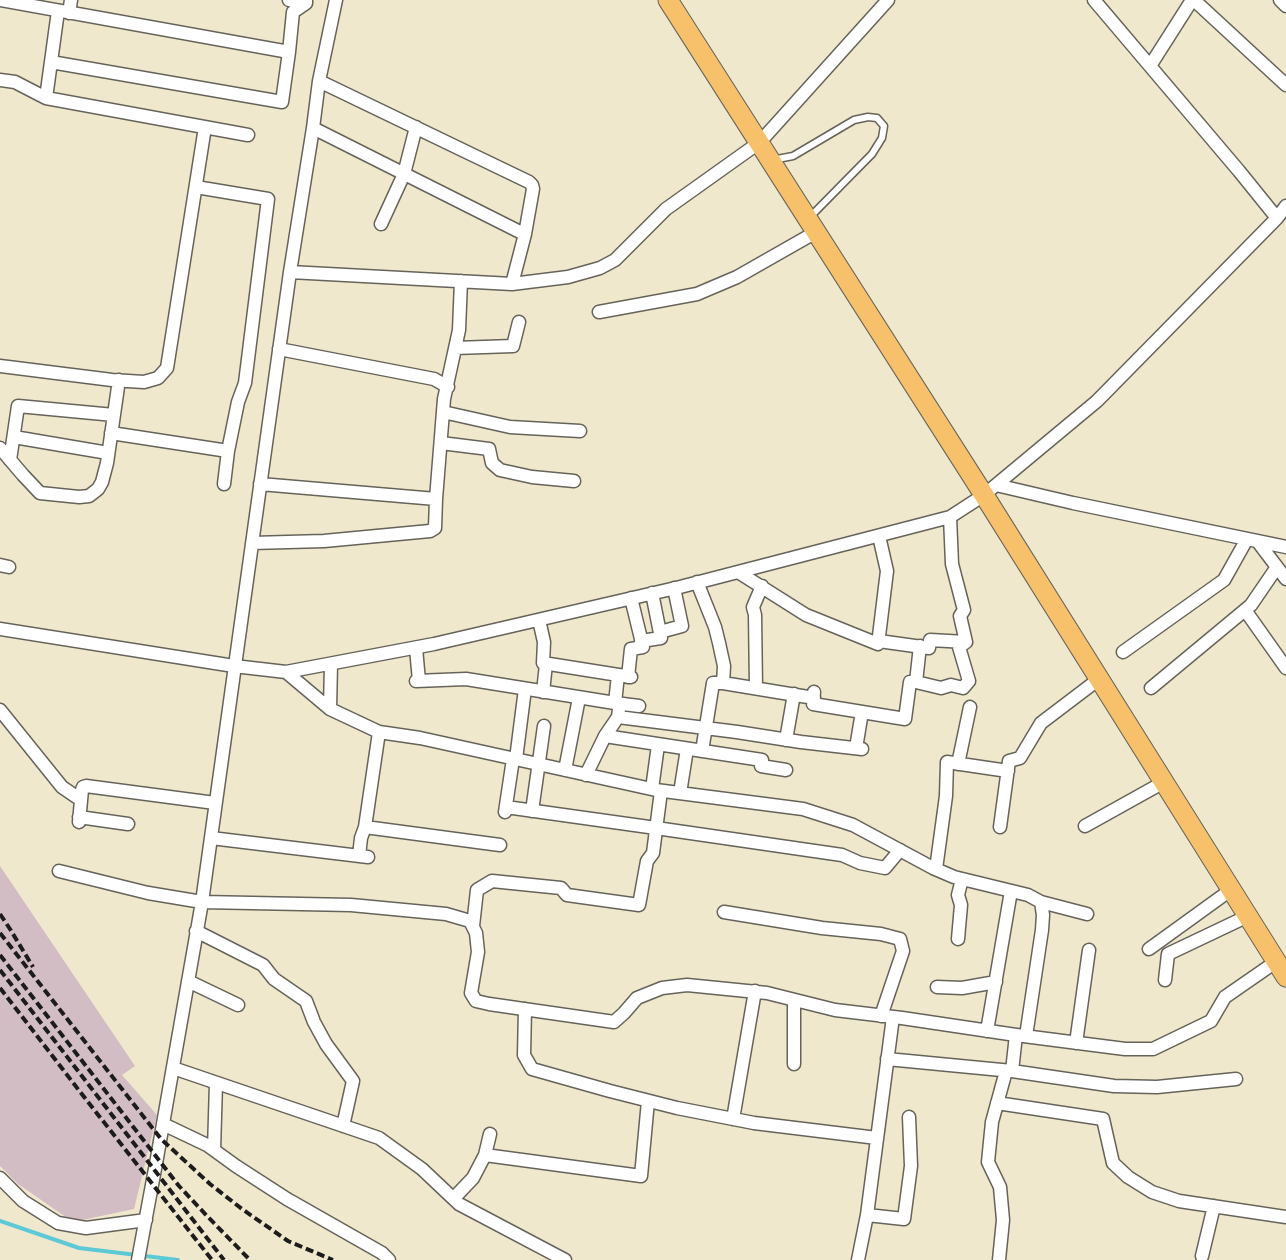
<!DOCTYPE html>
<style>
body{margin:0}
canvas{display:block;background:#f0e8cd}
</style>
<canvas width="1286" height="1260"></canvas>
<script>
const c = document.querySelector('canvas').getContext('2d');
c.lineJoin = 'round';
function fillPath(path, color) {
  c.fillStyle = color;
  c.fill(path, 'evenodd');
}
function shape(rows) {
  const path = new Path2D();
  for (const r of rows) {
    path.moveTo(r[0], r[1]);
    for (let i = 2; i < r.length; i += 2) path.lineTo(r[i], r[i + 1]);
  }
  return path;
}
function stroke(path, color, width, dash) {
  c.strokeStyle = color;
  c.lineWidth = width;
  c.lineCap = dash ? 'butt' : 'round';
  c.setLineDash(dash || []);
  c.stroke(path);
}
fillPath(shape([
 [0,866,135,1066,122,1075,157,1115,134,1209,73,1222,18,1184,0,1166]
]), '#d2bdc5');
stroke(shape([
 [0,1221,79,1248,178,1260]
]), '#5dc9d7', 4);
const lane = shape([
 [772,160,793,156,854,120,868,117,877,118,884,126,882,138,872,154,809,218]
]);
const street = shape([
 [0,0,289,52],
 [289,0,306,3],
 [1094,0,1239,171,1277,218],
 [1194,0,1286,85],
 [1280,0,1286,6],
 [69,13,71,0],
 [51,62,282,102,289,52,293,12,306,3,306,0],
 [1150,66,1192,0],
 [0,80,15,82,46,98,248,135],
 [319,81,529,182,532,185,533,189,525,234,512,284],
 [46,98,58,11],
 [313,128,524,234],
 [196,187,268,199,245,383,238,402,228,451,224,484],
 [381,224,404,174,416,127],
 [290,272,512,284,568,277,600,268,615,260,666,209,760,142,888,0],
 [599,312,697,294,737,277,816,232],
 [455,348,513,346,519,322],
 [279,349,434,379,448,387],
 [0,366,112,380,144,382,158,378,167,368,205,127],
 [443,412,510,427,580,431],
 [111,433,228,451],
 [14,437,108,453],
 [441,443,489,449,492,463,500,470,532,477,574,481],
 [0,448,23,475,40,493,79,497,89,496,98,489,102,482,107,463,119,380],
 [10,460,18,406,114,415],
 [260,484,436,499],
 [996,485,1073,503,1286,547],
 [1258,542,1286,579],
 [252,543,324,541,430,531,435,528,436,499,444,399,459,330,461,281],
 [0,565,9,567],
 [738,572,806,615,878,644,887,571,879,536],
 [697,582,715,627,719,643,724,666,723,683],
 [1245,610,1286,668],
 [539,620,544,642,543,663,631,677],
 [0,629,234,666,286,672,434,644,680,587,950,517,984,495,1097,401,1277,218,1286,206],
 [660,632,682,626,674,588],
 [641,641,661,638,652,593],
 [879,641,929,648,930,640,966,642],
 [416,648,419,681],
 [1123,652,1224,580,1247,539],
 [286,672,330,709,379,732,420,738,656,790,803,809,853,825,933,868,954,877,1028,895,1041,902,1043,915,1042,930,1026,1036],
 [628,677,631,649,643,647,631,598],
 [416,681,466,679,615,703,639,706],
 [916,682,941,688,951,685,963,688,969,681,959,647,966,642,960,616,964,610,952,564,950,517],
 [756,688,755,615,753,607,762,586],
 [1151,688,1251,605,1277,567],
 [543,692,546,664],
 [814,692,813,704,905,719,910,682,916,682,920,646],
 [615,703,618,675],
 [330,709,331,664],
 [0,710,62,787,81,800],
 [618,717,737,732,801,742,862,749],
 [605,736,762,760,761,766,786,770],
 [786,740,794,694],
 [856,748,862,712],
 [702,751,713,683,723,683,814,698],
 [516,759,525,689],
 [958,764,970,707],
 [565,770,579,698],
 [586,775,605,736,618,717,619,709],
 [652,789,658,745],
 [680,793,687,749],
 [506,807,656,828,842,855,860,863,885,868,900,850],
 [532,811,544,726],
 [505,812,513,759],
 [79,817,128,824],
 [79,822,82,790,83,787,86,786,215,803],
 [1085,826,1164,782],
 [365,827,500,845],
 [1000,827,1009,761,1020,758,1041,723,1099,679],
 [211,838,368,857],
 [359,856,361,838,365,827,379,732],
 [936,869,946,796,947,762,1008,771],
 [59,871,148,893,202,902,351,905,446,914,470,921,476,933,478,952,471,993,476,1001,489,1004,614,1022,624,1013,637,998,662,988,687,985,767,993,835,1010,902,1018,1016,1035,1125,1049,1153,1049,1211,1021,1225,997,1277,961],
 [1041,902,1087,914],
 [724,912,822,928,881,934,900,939,903,951,881,1016],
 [473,926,477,890,492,881,561,888,567,895,639,905,647,861,653,853,661,791],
 [196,931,263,965,274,979,306,1001,314,1022,326,1044,353,1081,343,1126],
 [958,939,961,905,958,895,962,879],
 [1149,949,1232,889],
 [1165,980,1168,954,1248,916],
 [188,981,238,1005],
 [937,987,962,988,996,982],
 [794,1000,794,1064],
 [525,1009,524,1055,532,1069,610,1091,677,1108,754,1123,877,1138],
 [987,1031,1011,891],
 [1076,1043,1089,950],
 [887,1059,1012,1071,1114,1086,1157,1087,1236,1079],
 [173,1068,379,1138,422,1169,459,1204,565,1260],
 [1012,1071,1016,1035],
 [997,1103,1103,1119,1113,1163,1128,1177,1152,1192,1179,1201,1286,1217],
 [733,1119,755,991],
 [163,1124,207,1145,236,1166,287,1199,382,1253,389,1260],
 [214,1150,216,1083],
 [485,1155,641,1176,648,1101],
 [0,1178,23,1201,58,1223,86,1228,146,1220],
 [454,1198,473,1178,485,1155,490,1134],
 [867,1215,904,1219,911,1166,909,1117],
 [1202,1256,1214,1206],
 [138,1260,157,1158,202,902,290,272,313,128,319,81,336,0],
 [858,1260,867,1215,893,1017],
 [999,1260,1003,1220,1000,1187,988,1162,992,1122,1006,1071]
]);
const primary = shape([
 [668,0,984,495,1286,977]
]);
stroke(lane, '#66635a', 9);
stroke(street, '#66635a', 15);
stroke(primary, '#66635a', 21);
stroke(lane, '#fff', 6);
stroke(street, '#fff', 12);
stroke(primary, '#f7c06b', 19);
stroke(shape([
 [0,914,10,929,33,967],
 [0,933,161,1139,210,1184,242,1209,288,1241,333,1260],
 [0,955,179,1186,208,1217,250,1260],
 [0,970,224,1260],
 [0,988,81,1093,212,1260]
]), '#1c1c1c', 4, [8, 4]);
</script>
